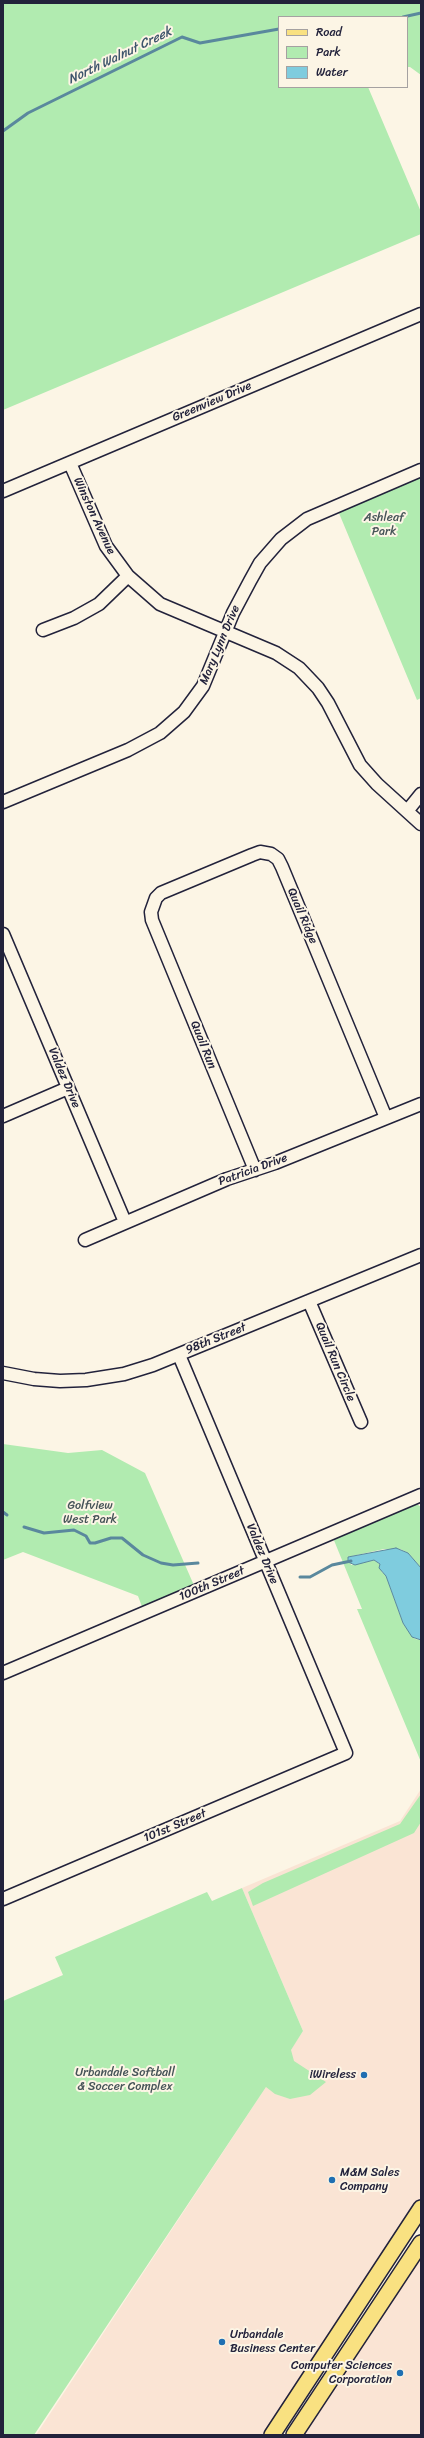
<!DOCTYPE html>
<style>
body{margin:0}
#map{position:relative;width:424px;height:2438px;overflow:hidden;background:#fcf5e5;font-family:Sriracha,sans-serif}
canvas{display:block}
.frame{position:absolute;inset:0;border:4px solid #22223b;pointer-events:none}
.legend{position:absolute;left:278px;top:16px;width:130px;height:72px;box-sizing:border-box;background:#fcf5e5;border:1px solid #a5a1a1;margin:0;padding:5px 7px;list-style:none;font-size:12px;color:#22223b}
.legend li{display:flex;align-items:center;gap:8px;height:20px}
.legend b{width:20px;border:1px solid #a5a1a1}
</style>
<div id="map">
<canvas width="424" height="2438"></canvas>
<div class="frame"></div>
<ul class="legend">
<li><b style="height:5px;background:#f9e181"></b>Road</li>
<li><b style="height:11px;background:#b1ebb0"></b>Park</li>
<li><b style="height:11px;background:#7fccde"></b>Water</li>
</ul>
</div>
<script>
const c = document.querySelector('canvas').getContext('2d');
c.lineJoin = 'round';
function fillPath(path, color) {
  c.fillStyle = color;
  c.fill(path, 'evenodd');
}
function shape(rows) {
  const path = new Path2D();
  for (const r of rows) {
    path.moveTo(r[0], r[1]);
    for (let i = 2; i < r.length; i += 2) path.lineTo(r[i], r[i + 1]);
  }
  return path;
}
function stroke(path, color, width, dash) {
  c.strokeStyle = color;
  c.lineWidth = width;
  c.lineCap = dash ? 'butt' : 'round';
  c.setLineDash(dash || []);
  c.stroke(path);
}
function drawText(font, color, halo, rows, align = 'center') {
  c.font = font + ' Sriracha,sans-serif';
  c.lineWidth = 4;
  c.setLineDash([]);
  c.textBaseline = 'middle';
  c.strokeStyle = halo;
  c.fillStyle = color;
  for (const [text, x, y, turn = 0] of rows) {
    c.save();
    c.translate(x, y);
    c.rotate((+turn || 0) * Math.PI / 180);
    c.textAlign = isNaN(turn) ? turn : align;
    if (halo) c.strokeText(text, 0, 0);
    c.fillText(text, 0, 0);
    c.restore();
  }
}
fillPath(shape([
 [421,1789,421,2208,272,2435,36,2435,303,2031,242,1888,400,1821],
 [421,2243,421,2435,294,2435]
]), '#fae4d4');
fillPath(shape([
 [3,3,421,3,421,75,410,67,407,67,407,17,279,17,279,87,368,87,421,212,421,234,3,410],
 [421,470,421,698,417,700,336,506],
 [3,1444,68,1453,102,1450,145,1473,196,1590,144,1612,138,1596,23,1552,3,1560],
 [410,1499,421,1507,421,1568,408,1553,400,1549,384,1549,348,1557,351,1565,374,1560,381,1565,382,1573,383,1572,386,1576,403,1623,415,1639,421,1640,421,1762,357,1609,362,1609,331,1533],
 [421,1794,421,1822,414,1833,253,1906,248,1892,263,1883,400,1824],
 [242,1888,303,2031,291,2050,294,2061,326,2082,310,2095,290,2099,275,2094,266,2087,34,2435,3,2435,3,2001,63,1975,55,1957,207,1892,212,1901]
]), '#b1ebb0');
const water = shape([
 [396,1548,408,1553,421,1568,421,1640,412,1637,403,1623,386,1576,379,1568,380,1564,374,1560,355,1565,348,1562,348,1557,396,1548]
]);
fillPath(water, '#7fccde');
stroke(water, '#5a889d', 1);
stroke(shape([
 [403,17,421,13],
 [3,131,28,113,182,37,200,43,279,29],
 [3,1512,7,1515],
 [24,1527,44,1533,74,1530,86,1536,90,1543,95,1543,111,1538,122,1538,143,1555,161,1563,173,1565,198,1563],
 [300,1577,310,1577,332,1565,351,1561]
]), '#5a889d', 3);
const minor = shape([
 [70,463,106,546,128,576,160,604,276,653,299,668,318,688,328,703,360,765,377,784,421,824],
 [3,491,421,314],
 [43,630,74,618,99,604,128,576],
 [3,802,128,750,160,733,184,712,203,686,233,613,250,581,260,563,281,539,307,519,421,470],
 [408,810,421,794],
 [3,934,125,1222],
 [3,1116,68,1088],
 [255,1170,152,920,151,912,156,898,161,893,252,855,260,852,271,854,278,859,282,867,386,1118],
 [85,1240,227,1179,275,1163,421,1104],
 [309,1301,361,1422],
 [3,1373,34,1379,60,1381,86,1380,124,1374,153,1365,421,1255],
 [3,1673,421,1495],
 [3,1899,346,1753,179,1355]
]);
const major = shape([
 [272,2435,421,2208],
 [294,2435,421,2243]
]);
stroke(minor, '#22223b', 15);
stroke(major, '#22223b', 18);
stroke(minor, '#fcf5e5', 12);
stroke(major, '#f9e181', 15);
for (const [x, y, r, color] of [
 [364,2075,4,"#1f6fb2"],
 [332,2180,4,"#1f6fb2"],
 [222,2342,4,"#1f6fb2"],
 [400,2373,4,"#1f6fb2"]
]) {
  const dot = new Path2D();
  dot.arc(x, y, r, 0, 2 * Math.PI);
  c.fillStyle = color;
  c.fill(dot);
  stroke(dot, '#fcf5e5', 1.5);
}
drawText('12px', '#22223b', '#fcf5e5', [
 ["Greenview Drive",212,402,-23],
 ["Winston Avenue",94,516,65],
 ["Mary Lynn Drive",220,645,-67],
 ["Quail Ridge",302,916,67],
 ["Quail Run",203,1045,68],
 ["Valdez Drive",64,1078,67],
 ["Patricia Drive",253,1170,-20],
 ["98th Street",216,1339,-22],
 ["Quail Run Circle",335,1362,67],
 ["Valdez Drive",262,1554,67],
 ["100th Street",212,1584,-23],
 ["101st Street",175,1826,-23]
]);
drawText('12px', '#465458', '#fcf5e5', [
 ["Ashleaf",384,518],
 ["Park",384,532],
 ["Golfview",90,1506],
 ["West Park",90,1520],
 ["Urbandale Softball",125,2073],
 ["& Soccer Complex",125,2087]
]);
drawText('12px', '#22223b', '#fcf5e5', [
 ["iWireless",356,2075],
 ["M&M Sales",340,2173,"left"],
 ["Company",340,2187,"left"],
 ["Urbandale",230,2335,"left"],
 ["Business Center",230,2349,"left"],
 ["Computer Sciences",392,2366],
 ["Corporation",392,2380]
], 'right');
drawText('italic 13px', '#3e556c', '#fcf5e5', [
 ["North Walnut Creek",120,56,-26]
]);
</script>
